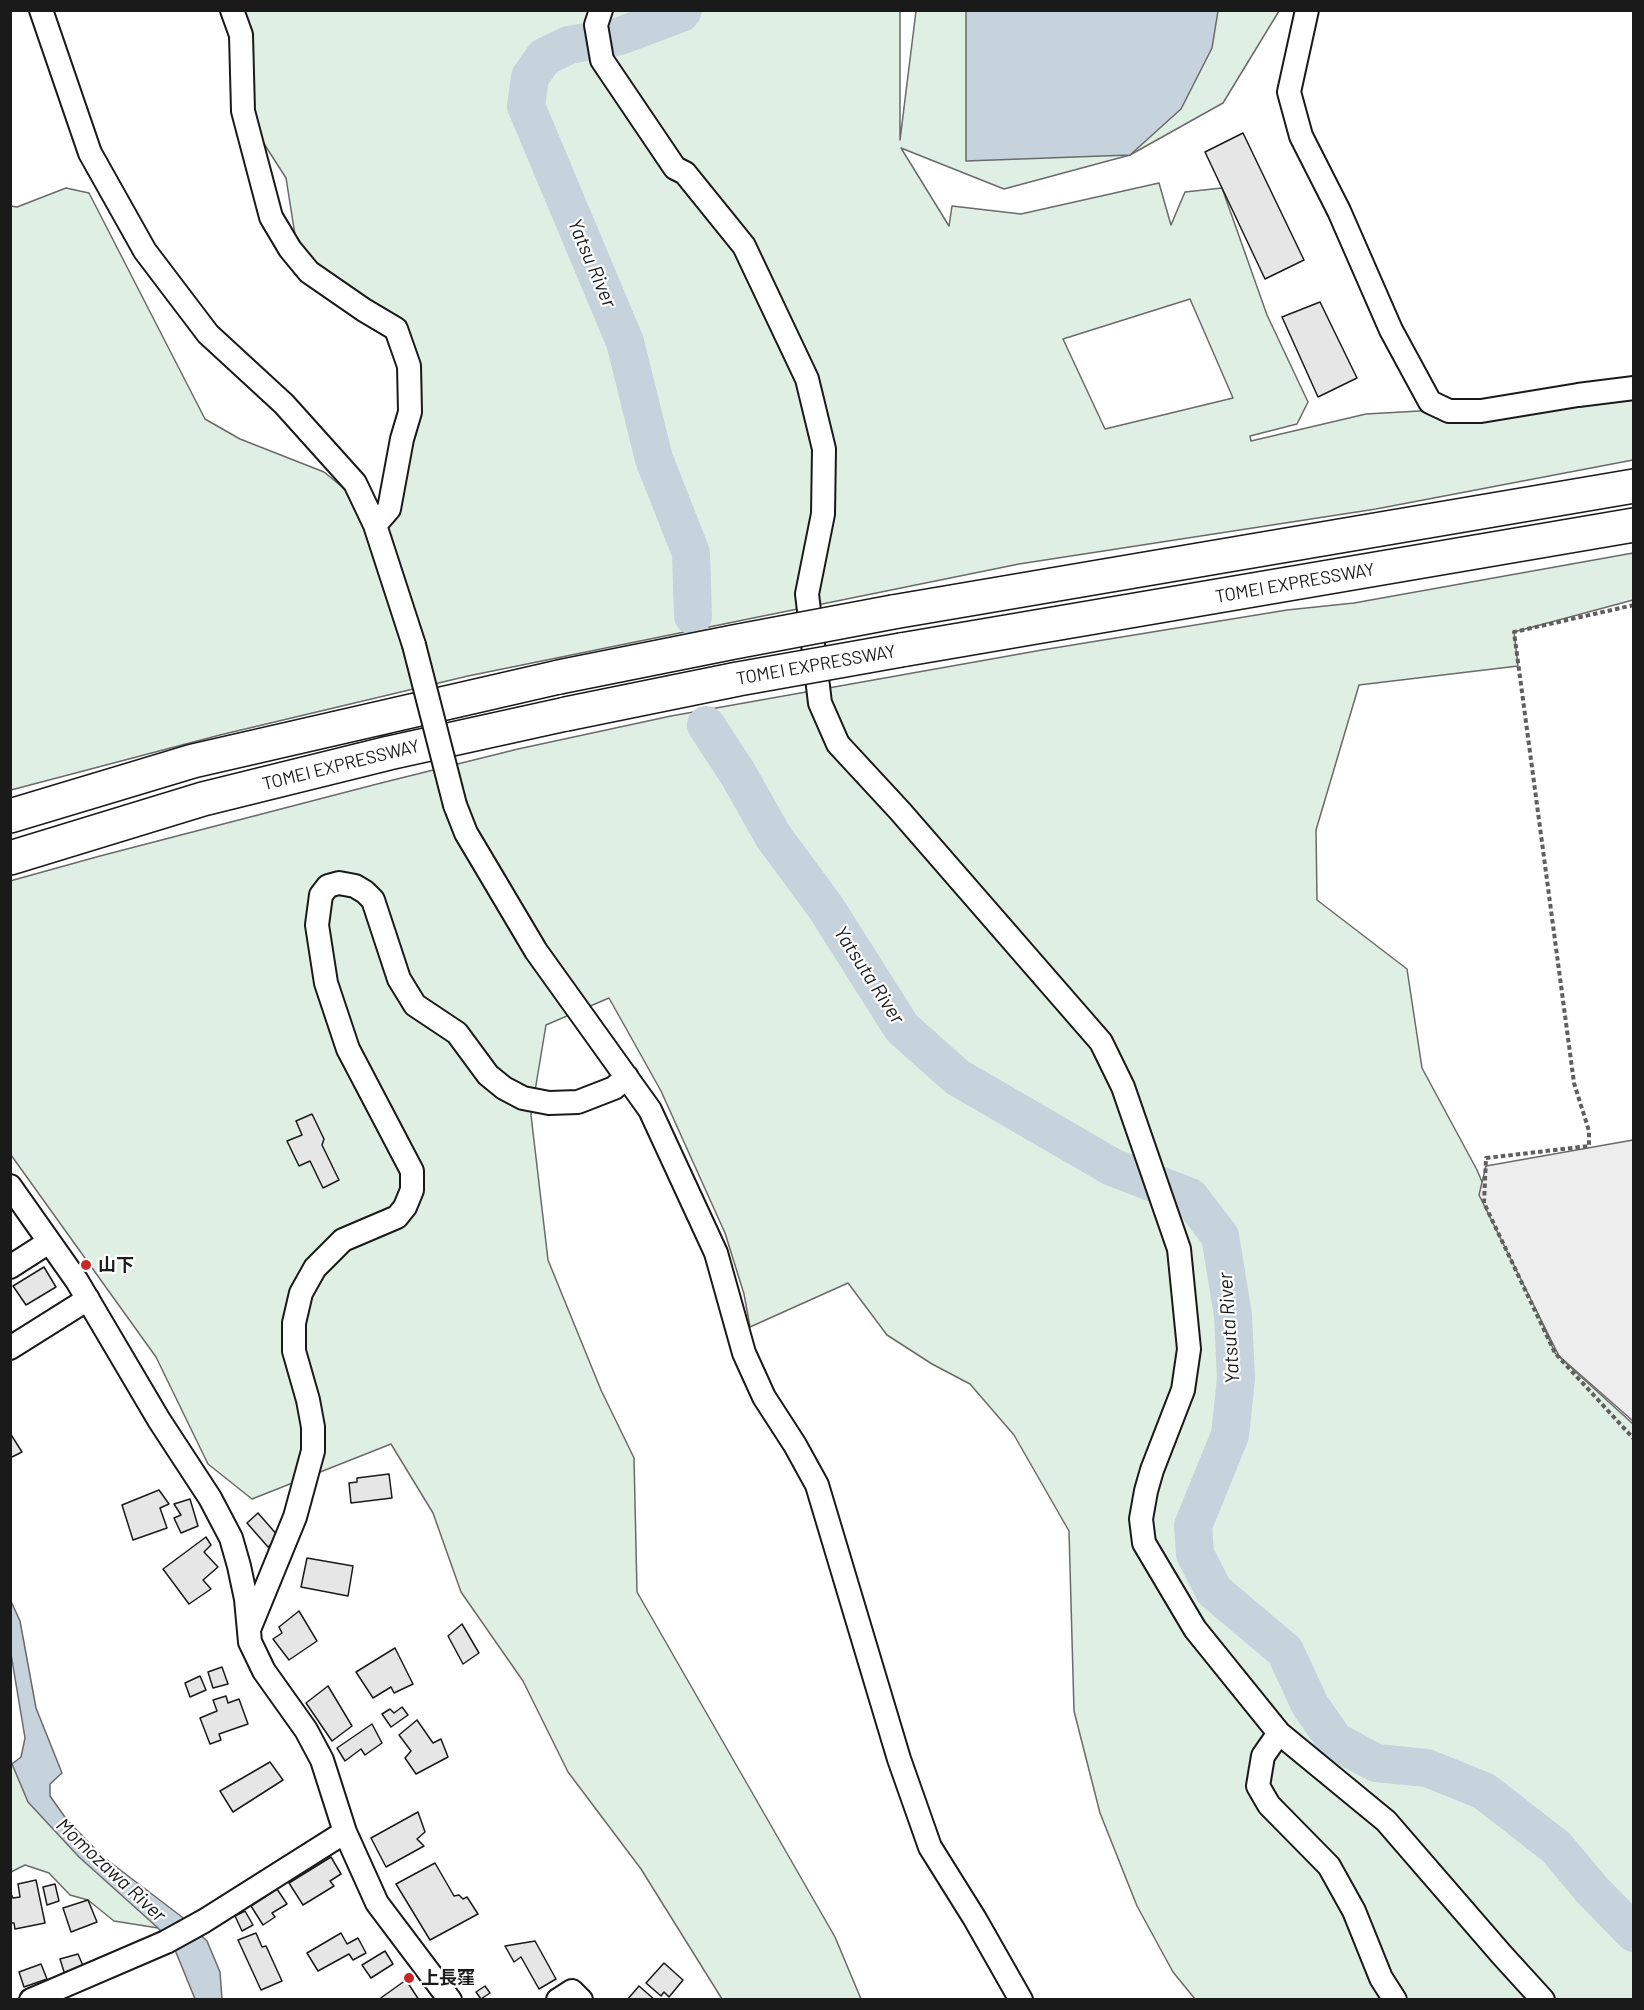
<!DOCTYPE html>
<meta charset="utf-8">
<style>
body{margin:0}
#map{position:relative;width:1644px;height:2010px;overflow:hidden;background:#fff;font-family:Barlow,sans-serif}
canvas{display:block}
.frame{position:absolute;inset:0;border:12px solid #1a1a1a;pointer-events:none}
</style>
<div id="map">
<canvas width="1644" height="2010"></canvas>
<div class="frame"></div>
</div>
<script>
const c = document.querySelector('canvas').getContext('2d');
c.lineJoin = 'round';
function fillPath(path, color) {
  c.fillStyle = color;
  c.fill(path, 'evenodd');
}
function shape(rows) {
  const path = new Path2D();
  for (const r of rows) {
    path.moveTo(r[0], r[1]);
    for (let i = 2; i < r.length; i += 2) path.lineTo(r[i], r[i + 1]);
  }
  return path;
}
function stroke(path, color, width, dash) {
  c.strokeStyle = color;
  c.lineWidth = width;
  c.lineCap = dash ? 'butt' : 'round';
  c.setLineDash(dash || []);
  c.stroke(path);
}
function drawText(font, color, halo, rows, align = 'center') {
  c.font = font + ' Barlow,"Noto Sans JP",sans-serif';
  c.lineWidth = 4.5;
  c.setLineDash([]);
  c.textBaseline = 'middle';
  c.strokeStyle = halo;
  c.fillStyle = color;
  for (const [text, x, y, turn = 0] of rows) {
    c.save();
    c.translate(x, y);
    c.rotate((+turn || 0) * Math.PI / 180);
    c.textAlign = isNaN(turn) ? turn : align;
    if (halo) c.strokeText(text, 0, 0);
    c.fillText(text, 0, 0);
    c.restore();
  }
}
const green = shape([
 [231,11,900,11,900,140,916,11,1279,11,1223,103,1130,155,1004,189,901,148,949,226,952,206,1021,214,1159,183,1171,225,1185,192,1222,188,1267,315,1308,402,1297,424,1250,436,1251,441,1366,414,1633,399,1633,460,1376,509,1019,564,468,676,220,735,11,790,11,206,17,207,66,188,89,193,205,419,240,439,324,472,380,518,410,412,396,329,299,260,286,178,243,111,231,11],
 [1190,299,1233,398,1105,429,1063,339,1190,299],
 [1633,553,1633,600,1514,632,1518,666,1359,685,1316,830,1317,900,1407,969,1422,1068,1477,1170,1555,1353,1633,1424,1633,1999,1195,1999,1173,1972,1137,1906,1100,1813,1074,1711,1069,1531,1014,1435,970,1384,932,1364,887,1335,848,1283,750,1327,744,1294,725,1233,661,1091,609,998,546,1025,531,1115,548,1260,601,1390,634,1458,637,1592,835,1937,861,1999,722,1999,641,1869,568,1772,523,1681,461,1592,433,1513,391,1444,252,1499,208,1464,156,1357,11,1155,10,881,100,856,381,783,518,749,671,716,1042,650,1287,610,1354,603,1633,553],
 [10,1755,12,1764,158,1928,114,1921,88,1900,70,1895,49,1873,25,1865,11,1872,10,1755]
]);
fillPath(green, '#e0efe3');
stroke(green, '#6a6a6a', 1.5);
const parking = shape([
 [1633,1140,1634,1140,1633,1421,1559,1356,1479,1195,1486,1166,1633,1140]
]);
fillPath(parking, '#ededed');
stroke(parking, '#6a6a6a', 1.5);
const water = shape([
 [966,11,966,10,1218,11,1212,48,1181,109,1130,155,966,161,966,11],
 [10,1599,20,1621,36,1708,62,1773,50,1784,50,1796,67,1820,102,1856,182,1917,207,1941,220,1972,222,1999,195,1999,173,1945,158,1928,79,1857,28,1802,12,1764,21,1757,25,1738,11,1654,10,1599]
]);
fillPath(water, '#c6d2dc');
stroke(water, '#6a6a6a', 1.5);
stroke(shape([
 [683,10,681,13,620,36,569,45,544,57,530,77,526,106,625,342,654,459,691,553,693,616],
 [706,725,738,774,773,836,826,908,902,1028,957,1077,1112,1167,1190,1197,1220,1236,1233,1315,1236,1379,1230,1435,1193,1526,1195,1554,1214,1591,1285,1651,1310,1705,1335,1741,1376,1763,1427,1768,1484,1791,1556,1847,1592,1890,1634,1933]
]), '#c6d2dc', 38);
const building = shape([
 [1243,133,1304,260,1265,279,1205,152,1243,133],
 [1320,302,1357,378,1318,397,1282,317,1320,302],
 [312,1114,324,1139,322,1145,339,1180,323,1188,310,1161,299,1166,287,1141,302,1135,296,1121,312,1114],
 [44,1267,56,1287,26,1305,13,1286,44,1267],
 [10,1433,22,1452,10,1458,10,1433],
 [389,1474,392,1498,351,1503,349,1483,357,1482,357,1478,389,1474],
 [159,1490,169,1504,160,1508,167,1528,133,1540,122,1505,159,1490],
 [190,1499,198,1526,181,1533,174,1518,181,1515,174,1504,190,1499],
 [258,1513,279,1537,268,1547,247,1523,258,1513],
 [206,1537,211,1545,204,1552,218,1567,203,1580,211,1589,189,1604,163,1569,206,1537],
 [307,1558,353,1566,348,1596,301,1587,307,1558],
 [299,1611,317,1641,289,1660,273,1639,282,1633,279,1627,299,1611],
 [462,1624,479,1653,463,1664,448,1636,462,1624],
 [395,1648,413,1684,394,1693,391,1687,373,1698,356,1672,395,1648],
 [222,1667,228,1684,213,1688,208,1672,222,1667],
 [200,1676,206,1690,190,1697,185,1683,200,1676],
 [328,1686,352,1726,332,1741,306,1703,328,1686],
 [226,1696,228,1703,239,1699,248,1724,219,1734,221,1740,210,1744,200,1718,217,1711,213,1700,226,1696],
 [402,1707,408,1715,391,1727,382,1714,390,1709,394,1713,402,1707],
 [417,1720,433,1743,441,1739,448,1757,416,1774,405,1758,411,1751,399,1735,417,1720],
 [372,1724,382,1743,365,1755,361,1749,345,1761,337,1748,372,1724],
 [270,1762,283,1780,233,1812,220,1791,270,1762],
 [418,1812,425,1832,417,1839,424,1846,386,1867,371,1838,418,1812],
 [331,1857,341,1874,330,1881,334,1886,303,1905,289,1883,331,1857],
 [435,1863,454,1896,459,1895,463,1899,467,1897,478,1914,430,1940,396,1884,435,1863],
 [36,1880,45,1923,15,1929,14,1923,10,1923,10,1892,13,1898,20,1897,18,1884,36,1880],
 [55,1884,59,1901,47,1905,43,1887,55,1884],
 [277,1889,287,1904,272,1913,275,1917,263,1925,251,1906,277,1889],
 [88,1900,97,1922,71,1932,63,1908,88,1900],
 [245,1911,253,1925,242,1931,235,1916,245,1911],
 [256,1933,262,1947,266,1946,282,1981,261,1990,238,1940,256,1933],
 [341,1933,347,1944,358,1938,366,1953,353,1960,349,1954,318,1971,307,1953,341,1933],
 [535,1941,556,1979,539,1989,521,1957,514,1962,505,1946,535,1941],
 [385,1951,393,1964,371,1978,362,1965,385,1951],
 [78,1954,84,1968,65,1975,60,1959,78,1954],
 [664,1963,683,1980,669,1997,664,1992,661,1996,646,1983,664,1963],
 [41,1964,47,1979,24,1987,19,1972,41,1964],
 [406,1980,419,2000,378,2000,406,1980],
 [485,1986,490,1993,481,1999,476,1992,485,1986],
 [639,1986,655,2000,627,2000,639,1986]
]);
fillPath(building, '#e6e6e6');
stroke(building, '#1a1a1a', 1.5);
const minor = shape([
 [41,10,90,153,145,251,208,334,284,404,355,483,375,525,414,645],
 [232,10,241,35,243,111,271,217,290,249,309,272,364,310,396,329,409,366,410,412,402,439,389,509,375,525],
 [601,10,596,25,602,60,675,168,685,173,744,246,807,379,824,449,823,514,807,594,820,703,838,744,900,811,1101,1042,1123,1087,1179,1249,1189,1349,1183,1390,1152,1470,1146,1491,1141,1519,1144,1543,1195,1629,1279,1733,1386,1821,1502,1955,1543,2000],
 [1307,10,1289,92,1301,136,1339,211,1391,330,1430,402,1449,411,1481,411,1578,395,1634,388],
 [455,805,466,833,536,951,650,1110,716,1253,744,1353,764,1397,795,1445,817,1485,899,1759,930,1847,975,1919,1021,2000],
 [10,1186,77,1281,159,1420,210,1498,231,1538,239,1566,246,1599,250,1642,264,1671,306,1730,322,1760,345,1832,377,1903,450,2000],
 [10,1267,49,1242],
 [10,1348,88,1299],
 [250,1627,295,1517,313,1451,313,1427,308,1400,294,1351,294,1323,301,1293,315,1268,343,1240,397,1217,405,1207,412,1190,412,1171,348,1049,326,983,317,925,321,895,328,886,339,883,355,886,365,892,373,900,399,979,415,1005,457,1033,488,1075,504,1088,523,1098,549,1103,578,1102,614,1088,627,1077],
 [1279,1733,1263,1756,1258,1786,1269,1805,1329,1866,1354,1911,1381,1978,1395,2000],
 [31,2000,166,1942,204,1921,345,1832],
 [558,2000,572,1991,581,2000]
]);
const highway = shape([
 [893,612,1634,486],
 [901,650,1634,525],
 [10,816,193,761,559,677],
 [10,858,203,799,389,753,566,714]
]);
stroke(minor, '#1a1a1a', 26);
stroke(highway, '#1a1a1a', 36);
stroke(shape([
 [1634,605,1514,632,1574,1083,1589,1131,1589,1146,1486,1158,1484,1203,1555,1353,1634,1439]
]), '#5f5f5f', 4, [4.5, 3]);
stroke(minor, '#fff', 22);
stroke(highway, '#fff', 33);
const minorBridge = shape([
 [414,645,455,805]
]);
const highwayBridge = shape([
 [559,677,734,642,893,612],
 [566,714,738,679,901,650]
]);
stroke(minorBridge, '#1a1a1a', 26, []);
stroke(highwayBridge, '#1a1a1a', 36, []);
stroke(minorBridge, '#fff', 22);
stroke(highwayBridge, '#fff', 33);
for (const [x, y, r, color] of [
 [86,1265,6,"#c62828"],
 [409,1978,6,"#c62828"]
]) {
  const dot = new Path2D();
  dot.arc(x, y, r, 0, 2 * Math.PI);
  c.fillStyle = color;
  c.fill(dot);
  stroke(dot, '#fff', 2);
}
drawText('18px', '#1a1a1a', '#fff', [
 ["TOMEI EXPRESSWAY",1295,583,-10],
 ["TOMEI EXPRESSWAY",816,665,-10],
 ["TOMEI EXPRESSWAY",341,765,-14]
]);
drawText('bold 18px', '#1a1a1a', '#fff', [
 ["山下",98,1265],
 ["上長窪",421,1978]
], 'left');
drawText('italic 20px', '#1a1a1a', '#fff', [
 ["Yatsu River",592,263,67],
 ["Yatsuta River",869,975,57],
 ["Yatsuta River",1229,1328,-94],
 ["Momozawa River",111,1870,43]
]);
</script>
